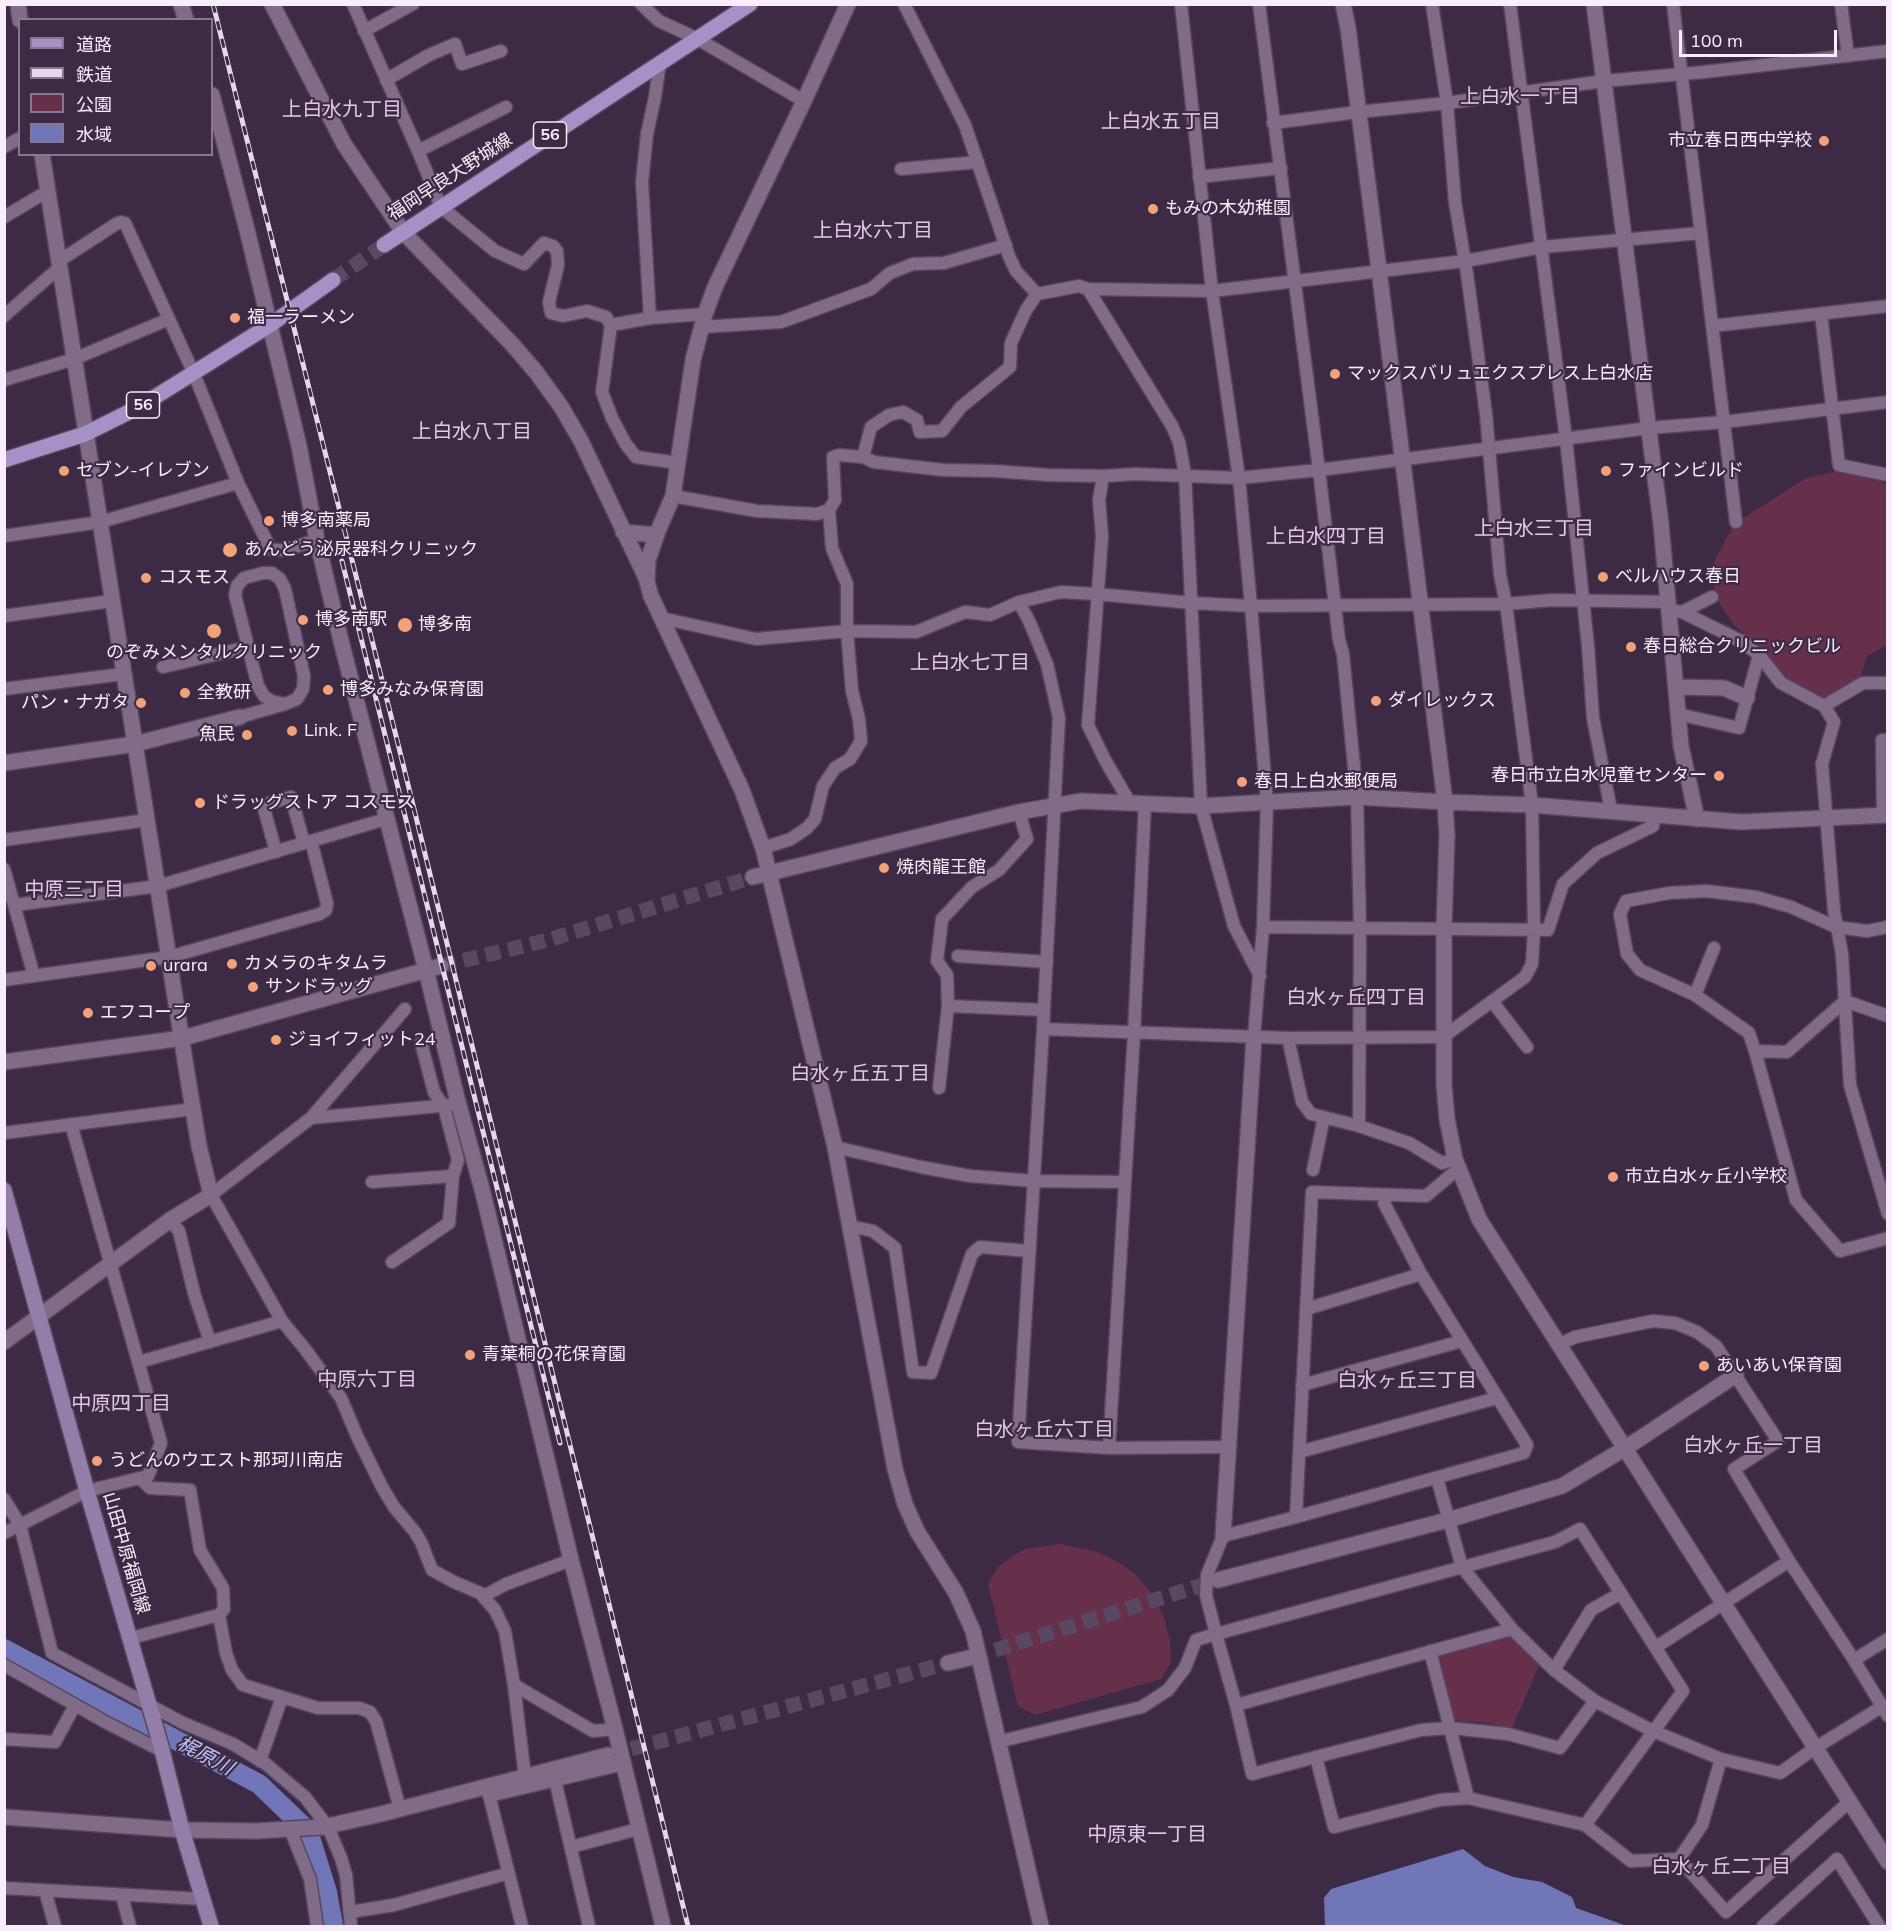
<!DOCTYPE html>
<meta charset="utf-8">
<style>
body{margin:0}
#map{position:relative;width:1892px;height:1931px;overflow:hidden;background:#3d2b45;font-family:Mulish,"Noto Sans JP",sans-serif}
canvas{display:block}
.frame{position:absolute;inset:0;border:6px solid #f8ecfd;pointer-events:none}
.legend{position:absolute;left:18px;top:18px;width:195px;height:138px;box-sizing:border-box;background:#3d2b45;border:2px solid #88788f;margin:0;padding:8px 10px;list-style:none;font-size:18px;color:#f8ecfd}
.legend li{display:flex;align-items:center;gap:12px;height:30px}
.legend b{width:30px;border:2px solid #88788f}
.scale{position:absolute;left:1679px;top:30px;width:158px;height:27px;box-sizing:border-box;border:3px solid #f8ecfd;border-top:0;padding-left:8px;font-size:18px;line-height:21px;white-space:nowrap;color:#f8ecfd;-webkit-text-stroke:4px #3d2b45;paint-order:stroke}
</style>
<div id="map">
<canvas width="1892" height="1931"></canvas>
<div class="frame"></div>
<ul class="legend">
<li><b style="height:8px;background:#a591c6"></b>道路</li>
<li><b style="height:8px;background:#e4d8ea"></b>鉄道</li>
<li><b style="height:16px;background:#67304a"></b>公園</li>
<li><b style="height:16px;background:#7076b8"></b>水域</li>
</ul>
<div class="scale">100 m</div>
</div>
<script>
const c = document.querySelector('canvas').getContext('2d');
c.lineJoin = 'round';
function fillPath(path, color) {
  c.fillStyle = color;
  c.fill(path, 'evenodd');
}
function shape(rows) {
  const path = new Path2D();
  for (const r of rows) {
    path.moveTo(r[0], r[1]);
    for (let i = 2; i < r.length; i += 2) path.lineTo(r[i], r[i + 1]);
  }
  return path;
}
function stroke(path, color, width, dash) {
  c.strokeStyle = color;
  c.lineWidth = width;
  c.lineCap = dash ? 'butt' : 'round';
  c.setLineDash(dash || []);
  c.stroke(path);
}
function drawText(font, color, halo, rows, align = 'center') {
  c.font = font + ' Mulish,"Noto Sans JP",sans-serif';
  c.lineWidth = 4.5;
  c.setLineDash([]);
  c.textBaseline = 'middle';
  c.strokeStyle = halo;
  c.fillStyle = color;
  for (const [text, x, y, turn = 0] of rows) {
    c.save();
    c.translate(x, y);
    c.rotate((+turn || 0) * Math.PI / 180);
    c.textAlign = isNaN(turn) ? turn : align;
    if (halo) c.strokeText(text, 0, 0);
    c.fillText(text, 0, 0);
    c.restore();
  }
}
fillPath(shape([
 [1838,471,1872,475,1887,485,1887,645,1867,656,1860,678,1829,700,1821,701,1790,681,1763,651,1734,625,1714,595,1714,562,1734,524,1806,478],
 [1060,1544,1098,1552,1118,1562,1135,1574,1153,1595,1164,1618,1170,1641,1171,1662,1161,1679,1035,1715,1018,1706,988,1584,998,1567,1016,1554,1025,1549],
 [1511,1635,1540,1663,1512,1728,1487,1723,1453,1720,1436,1655]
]), '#67304a');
fillPath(shape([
 [1463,1849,1485,1866,1513,1877,1542,1882,1572,1897,1576,1908,1627,1926,1325,1926,1324,1898,1331,1889]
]), '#7076b8');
stroke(shape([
 [4,1649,259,1784,308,1831,327,1892,333,1926]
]), '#7076b8', 20);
stroke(shape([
 [441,966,548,940,753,877],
 [973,1657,1218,1580],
 [609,1755,948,1663]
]), '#594861', 15, [15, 8]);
stroke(shape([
 [333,280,384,245]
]), '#594861', 15, [15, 8]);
const minor = shape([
 [353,4,418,151,441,207,495,251,524,264,544,243,553,246,557,251,558,265,549,302,551,313,563,316,587,311,606,317,611,325,650,318,705,314],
 [641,4,659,21,696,38,804,101],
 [904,4,965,125,1009,256,1016,271,1037,294,1079,286,1088,289,1172,426,1179,442,1185,474,1201,806,1234,926,1260,976],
 [1181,4,1212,291,1239,478,1251,606,1267,803,1263,927,1254,1037],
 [1259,4,1319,470,1339,640,1343,654,1357,797,1360,928,1359,1126,1409,1143,1442,1163,1455,1159],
 [1432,4,1447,103,1455,202,1467,274,1486,414,1500,575,1506,604,1552,600,1668,602],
 [1510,4,1566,439,1588,646,1593,718,1611,810],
 [1673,4,1736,522],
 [1841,4,1848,56],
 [364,31,413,4],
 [386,80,429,55,455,44,462,64,501,51],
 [1273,123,1358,112,1447,103,1604,81,1704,72,1888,51],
 [4,147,20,138],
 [418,151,506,107],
 [901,169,978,162],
 [1199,177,1281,168],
 [4,217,48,191],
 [59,261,116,224,121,222,125,223,194,374,238,483,269,546,272,550,285,550,317,540],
 [1088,289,1212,291,1465,261,1542,247,1701,233],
 [1821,314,1839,465,1888,475],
 [4,316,60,267],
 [650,318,642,182,647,134,655,97,660,62],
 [611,325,602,392,612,418,625,443,636,457,678,463],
 [1712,326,1888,306],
 [702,327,781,322,871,289,890,273,913,264,944,263,1006,245],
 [4,380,74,359,169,319],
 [863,457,871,427,889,415,903,412,917,420,920,432,942,431,961,407,1010,367,1011,343,1026,310,1037,294],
 [1103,476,1099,500,1102,536,1088,725,1105,760,1130,803],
 [673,496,757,511,817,514,829,510,835,500,833,457,839,455,863,457,874,462,943,470,995,471,1048,475,1103,476,1135,474,1239,478,1319,470,1649,428,1724,422,1888,402],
 [4,536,100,522,238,483],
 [1668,610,1682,612,1741,641,1759,655,1781,683,1824,706,1863,683,1888,683],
 [1682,612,1712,597],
 [4,616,112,601],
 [661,618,756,639,847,631,916,632,965,612,990,615,1019,602,1061,592,1097,594,1192,603,1251,606,1506,604,1532,805,1534,930,1532,964,1525,977,1443,1037,1288,1038,1043,1029,1059,718,1047,664,1030,623,1019,602],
 [163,667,248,647],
 [4,689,123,674],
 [1824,706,1834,722,1822,764,1834,911,1842,954,1850,1085,1888,1214],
 [1678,714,1739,728,1759,655],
 [240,717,285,704,297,699,303,689,304,676,285,589,280,579,272,573,263,573,244,578,237,586,235,595,258,686,264,696,271,701,285,704],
 [1145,803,1134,1033,1109,1448,1230,1447],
 [1883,815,1882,740,1888,740],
 [4,840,147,820],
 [763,848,791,839,807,828,815,819,823,786,835,768,850,759,861,741,859,719,852,691,847,631,847,584,832,548,829,510],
 [276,852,263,805,291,797,304,843],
 [4,869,34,976],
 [15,905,158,886,386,819],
 [1263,927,1548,930,1563,884,1597,853,1653,826,1654,814],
 [1888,927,1867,931,1836,927,1791,907,1756,897,1706,891,1669,893,1626,901,1620,914,1627,954,1640,970,1695,995,1749,1033,1755,1051,1787,1052,1845,1001,1888,1016],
 [958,956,1047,962],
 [4,980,169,957,320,914,326,910,327,903,311,841],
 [1695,995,1714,948],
 [1492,1001,1527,1047],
 [948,1006,1044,1010],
 [405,1009,311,1118,211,1195,282,1321,305,1349,341,1398,357,1436,382,1487,394,1507,415,1532,421,1542,432,1570,454,1582,480,1593,495,1610,505,1631,514,1685,525,1777],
 [1043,1029,1018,1442,1109,1448],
 [1288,1038,1302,1102,1311,1114,1359,1126],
 [1755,1051,1796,1200,1840,1251,1888,1238],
 [939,1088,948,1006,947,975,937,961,942,919,972,887,999,870,1027,839,1019,812],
 [311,1118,450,1105],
 [4,1133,193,1109],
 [835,1147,921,1167,970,1176,1035,1181,1125,1182],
 [1313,1170,1324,1117],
 [372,1182,453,1176],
 [170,1220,179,1231,194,1293,210,1342],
 [849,1226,873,1231,895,1248,913,1372,931,1373,972,1254,980,1247,1029,1251],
 [392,1262,449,1223,453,1176,458,1160,444,1107,434,1092,421,1043],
 [1306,1309,1421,1274],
 [1558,1345,1575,1337,1653,1321,1675,1323,1697,1332,1716,1346,1778,1441,1734,1469,1789,1561,1854,1660,1888,1716],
 [139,1362,282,1321],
 [1302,1385,1462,1341],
 [1299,1452,1497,1398],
 [1437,1478,1462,1567,1512,1629],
 [4,1499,20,1525,52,1653,183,1723,233,1744,266,1764,305,1797,328,1827,341,1858,346,1875,351,1926],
 [1296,1517,1524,1453,1527,1445,1421,1274,1384,1203,1387,1196],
 [4,1533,87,1491,148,1476,161,1443,71,1124],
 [484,1596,506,1584,571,1560],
 [219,1615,226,1653,232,1670,243,1685,318,1708,359,1708,370,1712,376,1721,400,1809],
 [131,1638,219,1615,224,1609,223,1588,200,1550,190,1490,150,1488,141,1479],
 [1656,1647,1789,1561],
 [1430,1651,1468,1798],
 [1854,1660,1888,1639],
 [4,1665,109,1724,162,1751],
 [1554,1670,1591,1610,1621,1593],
 [514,1685,593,1731,615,1729],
 [1595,1701,1560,1748,1508,1734,1451,1728,1421,1730,1316,1757,1334,1827,1440,1800,1468,1798,1585,1825,1631,1861,1679,1859,1726,1912,1849,1802],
 [1236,1705,1512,1629,1554,1670,1595,1701,1653,1731,1721,1759,1780,1773,1815,1748,1883,1706],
 [4,1739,55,1742,75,1705],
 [997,1742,1142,1707,1168,1690,1185,1668,1196,1640,1216,1634,1206,1595,1207,1575,1223,1536,1296,1517,1312,1192,1426,1196,1458,1169],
 [1316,1757,1252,1774,1236,1705,1216,1634,1555,1542,1580,1529,1683,1691,1585,1825],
 [260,1761,282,1697],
 [555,1780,589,1926],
 [487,1787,522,1926],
 [489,1796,624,1764],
 [290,1829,310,1879,317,1926],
 [571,1847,638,1829],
 [1679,1859,1702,1825,1721,1759],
 [4,1888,203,1899],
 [45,1891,55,1926],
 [122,1896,130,1926],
 [350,1912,394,1905,509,1873],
 [1763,1926,1837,1859,1879,1926]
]);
const tertiary = shape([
 [18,4,20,20],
 [181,4,186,20],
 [272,4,344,144,403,232,511,343,536,372,562,408,581,441,647,580],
 [848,4,804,101,715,287,705,314,693,360,673,496,658,531,648,560,647,582,651,596,742,790,763,848,835,1147,895,1469,905,1504,917,1531,956,1593,973,1631,1041,1926],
 [1343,4,1348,28,1379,270,1445,802,1447,835,1444,928,1444,1084,1447,1119,1455,1159,1479,1219,1888,1862],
 [1594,4,1661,524,1681,746,1697,819],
 [212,95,248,234,299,446,317,540,341,641,426,970,458,1102,483,1193,571,1560,615,1729,663,1926],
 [623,532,656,535],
 [1676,687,1724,688,1747,698],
 [4,763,135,744,240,717],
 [753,877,1019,812,1081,801,1201,806,1357,797,1445,802,1532,805,1741,822,1888,815],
 [4,1062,183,1038,441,966],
 [4,1342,170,1220,211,1195,199,1146,187,1073,42,154],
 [1223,1536,1254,1037],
 [1218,1580,1448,1520,1562,1486,1624,1449,1736,1375],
 [948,1663,973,1657],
 [4,1817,182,1830,257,1831,323,1827,381,1814,608,1755]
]);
const secondary = shape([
 [4,1190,87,1491,161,1746,182,1830,211,1926]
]);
const primary = shape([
 [384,245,750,4],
 [4,460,85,434,139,407,270,325,333,280]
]);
stroke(minor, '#57475d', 15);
stroke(tertiary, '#57475d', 18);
stroke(secondary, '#57475d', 18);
stroke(primary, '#57475d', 18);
stroke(minor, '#806c89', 12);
stroke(tertiary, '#806c89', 15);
stroke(secondary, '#927ea8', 15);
stroke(primary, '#a591c6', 15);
const rail = shape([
 [213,4,402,760,688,1926],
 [342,561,560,1443]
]);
stroke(rail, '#e4d8ea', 5);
stroke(rail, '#3d2b45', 3, [9]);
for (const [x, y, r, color] of [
 [1824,141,6,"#f1a27b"],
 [1153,209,6,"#f1a27b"],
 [235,318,6,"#f1a27b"],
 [1335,374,6,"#f1a27b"],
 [64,471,6,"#f1a27b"],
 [1606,471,6,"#f1a27b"],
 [269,521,6,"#f1a27b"],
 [230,550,8,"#f1a27b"],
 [1603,577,6,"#f1a27b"],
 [146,578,6,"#f1a27b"],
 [303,620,6,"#f1a27b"],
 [405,625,8,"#f1a27b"],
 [214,631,8,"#f1a27b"],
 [1631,647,6,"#f1a27b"],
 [328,690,6,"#f1a27b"],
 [185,693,6,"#f1a27b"],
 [1376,701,6,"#f1a27b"],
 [141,703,6,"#f1a27b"],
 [292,731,6,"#f1a27b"],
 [247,735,6,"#f1a27b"],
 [1719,776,6,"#f1a27b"],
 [1242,782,6,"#f1a27b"],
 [200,803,6,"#f1a27b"],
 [884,868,6,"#f1a27b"],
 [232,964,6,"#f1a27b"],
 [151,966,6,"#f1a27b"],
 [253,987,6,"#f1a27b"],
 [88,1013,6,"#f1a27b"],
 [276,1040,6,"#f1a27b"],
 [1613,1177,6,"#f1a27b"],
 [470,1355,6,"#f1a27b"],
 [1704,1366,6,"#f1a27b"],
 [97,1461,6,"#f1a27b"]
]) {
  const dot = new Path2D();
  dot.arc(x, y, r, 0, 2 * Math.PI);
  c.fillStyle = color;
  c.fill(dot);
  stroke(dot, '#3d2b45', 2);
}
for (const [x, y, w] of [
 [550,135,33],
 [143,405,33]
]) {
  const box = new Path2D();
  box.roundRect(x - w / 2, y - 13, w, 26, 4.5);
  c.fillStyle = '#3d2b45';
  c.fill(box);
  stroke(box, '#f8ecfd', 1.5);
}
drawText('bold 16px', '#f8ecfd', null, [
 ["56",550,135],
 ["56",143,405]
]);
drawText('18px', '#f8ecfd', '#3d2b45', [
 ["市立春日西中学校",1812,141,"right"],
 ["もみの木幼稚園",1165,209],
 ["福一ラーメン",247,318],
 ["マックスバリュエクスプレス上白水店",1347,374],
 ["セブン-イレブン",76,471],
 ["ファインビルド",1618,471],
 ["博多南薬局",281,521],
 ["あんどう泌尿器科クリニック",244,550],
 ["ベルハウス春日",1615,577],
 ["コスモス",158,578],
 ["博多南駅",315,620],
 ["博多南",418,625],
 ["春日総合クリニックビル",1643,647],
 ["のぞみメンタルクリニック",214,653,"center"],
 ["博多みなみ保育園",340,690],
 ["全教研",197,693],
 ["ダイレックス",1388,701],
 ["パン・ナガタ",129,703,"right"],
 ["Link. F",304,731],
 ["魚民",235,735,"right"],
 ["春日市立白水児童センター",1707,776,"right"],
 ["春日上白水郵便局",1254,782],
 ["ドラッグストア コスモス",212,803],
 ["焼肉龍王館",896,868],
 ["カメラのキタムラ",244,964],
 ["urara",163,966],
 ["サンドラッグ",265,987],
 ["エフコープ",100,1013],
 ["ジョイフィット24",288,1040],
 ["市立白水ヶ丘小学校",1625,1177],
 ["青葉桐の花保育園",482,1355],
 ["あいあい保育園",1716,1366],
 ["うどんのウエスト那珂川南店",109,1461]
], 'left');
drawText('18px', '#f8ecfd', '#3d2b45', [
 ["福岡早良大野城線",450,177,-33],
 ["山田中原福岡線",126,1553,74]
]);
drawText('20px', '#dfc9e9', '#3d2b45', [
 ["上白水一丁目",1520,97],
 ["上白水九丁目",342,110],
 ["上白水五丁目",1161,122],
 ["上白水六丁目",873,231],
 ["上白水八丁目",472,432],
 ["上白水三丁目",1534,529],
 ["上白水四丁目",1326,537],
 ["上白水七丁目",970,663],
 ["中原三丁目",74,890],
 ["白水ヶ丘四丁目",1356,998],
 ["白水ヶ丘五丁目",860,1074],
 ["中原六丁目",367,1380],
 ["白水ヶ丘三丁目",1407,1381],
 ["中原四丁目",121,1404],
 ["白水ヶ丘六丁目",1044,1430],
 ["白水ヶ丘一丁目",1753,1446],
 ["中原東一丁目",1147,1835],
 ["白水ヶ丘二丁目",1721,1867]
]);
drawText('italic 20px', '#bcc3fa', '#3d2b45', [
 ["梶原川",205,1756,28]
]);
</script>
